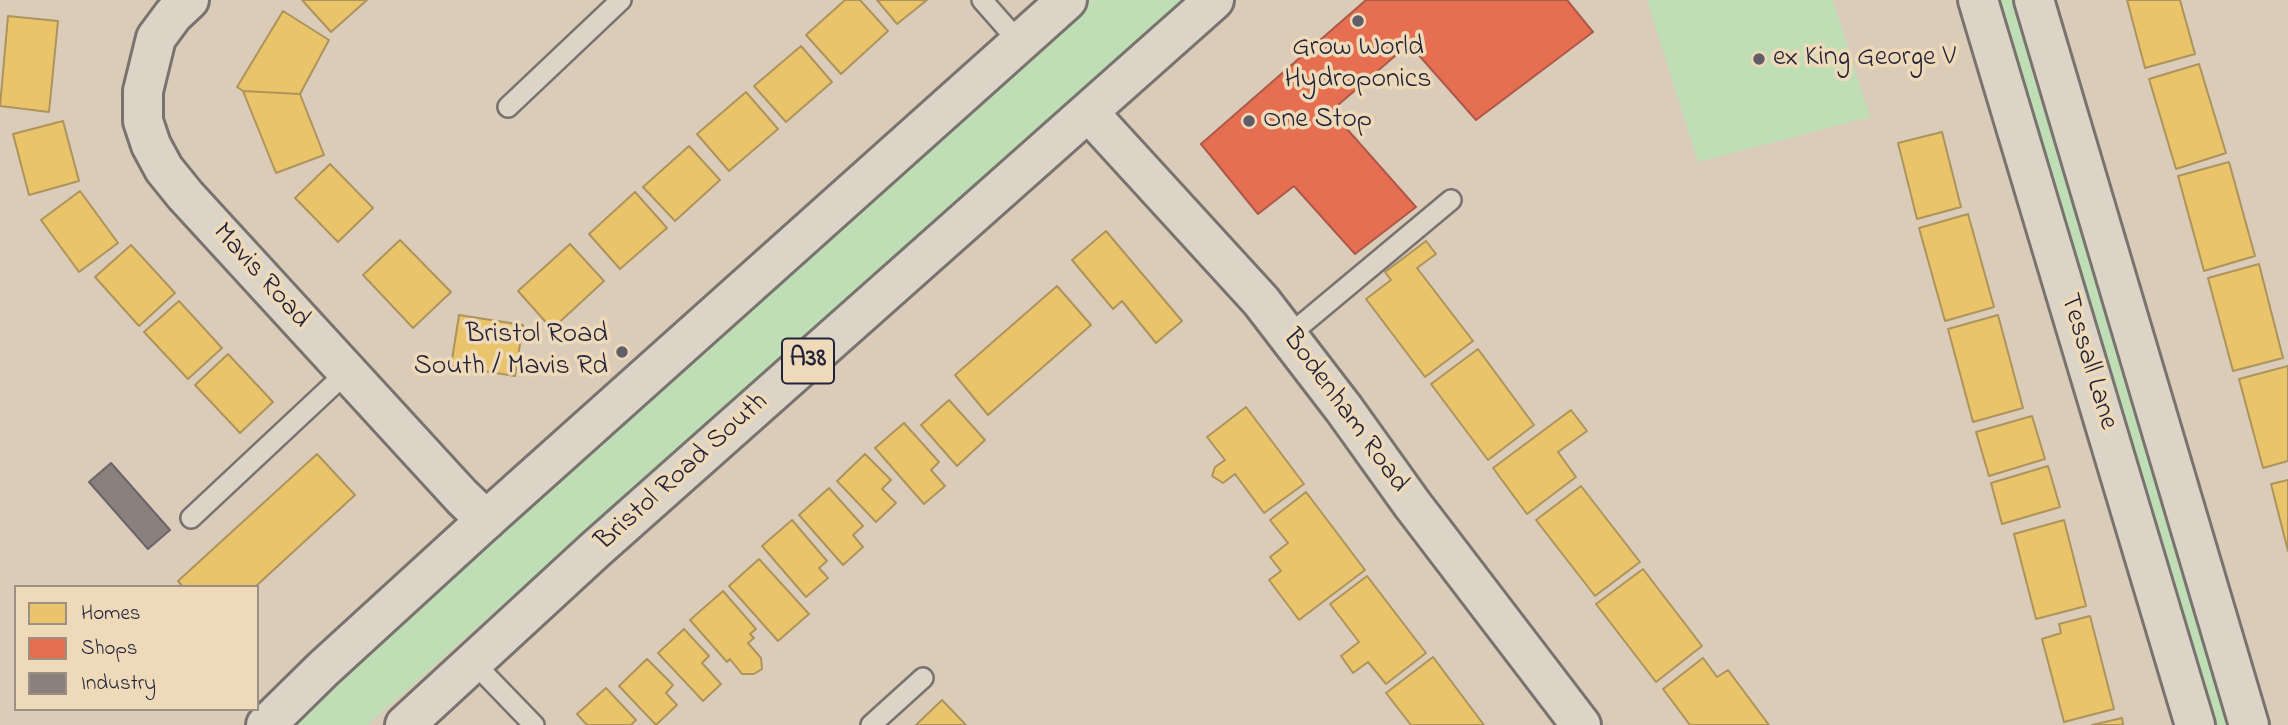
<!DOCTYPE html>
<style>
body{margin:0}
#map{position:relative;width:2288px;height:725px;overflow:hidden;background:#daccb8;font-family:"Indie Flower",sans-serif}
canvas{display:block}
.legend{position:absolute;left:14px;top:585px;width:245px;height:126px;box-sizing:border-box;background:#eedab8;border:2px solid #9c9086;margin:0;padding:9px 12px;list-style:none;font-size:21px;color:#22223b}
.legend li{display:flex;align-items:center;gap:14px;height:35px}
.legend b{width:35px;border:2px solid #9c9086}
</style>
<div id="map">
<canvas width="2288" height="725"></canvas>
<ul class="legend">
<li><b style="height:19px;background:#e9c46a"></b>Homes</li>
<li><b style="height:19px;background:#e76f51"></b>Shops</li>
<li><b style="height:19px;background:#8a817c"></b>Industry</li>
</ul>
</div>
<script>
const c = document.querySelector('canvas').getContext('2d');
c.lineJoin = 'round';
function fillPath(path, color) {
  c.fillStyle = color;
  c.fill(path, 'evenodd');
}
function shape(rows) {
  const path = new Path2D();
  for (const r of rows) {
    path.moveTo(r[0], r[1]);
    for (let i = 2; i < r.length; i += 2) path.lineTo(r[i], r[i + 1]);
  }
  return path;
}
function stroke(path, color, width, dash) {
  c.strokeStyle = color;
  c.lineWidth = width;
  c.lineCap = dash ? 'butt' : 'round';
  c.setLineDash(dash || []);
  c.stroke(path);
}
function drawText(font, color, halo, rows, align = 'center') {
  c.font = font + ' "Indie Flower",sans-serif';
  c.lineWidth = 7;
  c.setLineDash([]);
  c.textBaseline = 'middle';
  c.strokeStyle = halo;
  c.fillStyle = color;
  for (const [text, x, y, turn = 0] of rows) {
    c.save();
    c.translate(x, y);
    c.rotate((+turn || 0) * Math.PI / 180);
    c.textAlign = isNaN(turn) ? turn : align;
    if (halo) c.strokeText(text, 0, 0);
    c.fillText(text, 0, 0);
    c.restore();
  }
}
fillPath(shape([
 [1091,0,1184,0,367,725,285,725,838,224],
 [1647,0,1833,0,1870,117,1698,162],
 [1994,0,2016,0,2234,725,2202,725]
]), '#c0deb6');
const homes = shape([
 [302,0,367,0,331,32,302,0],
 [845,0,860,0,888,31,841,74,806,35,845,0],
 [877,0,927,0,897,24,877,0],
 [2127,0,2180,0,2195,54,2145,68,2127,0],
 [283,11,329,40,300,94,243,91,237,87,283,11],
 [8,16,58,21,49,112,0,106,8,16],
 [801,46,832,82,786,122,754,86,801,46],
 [2199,64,2226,153,2176,169,2149,79,2199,64],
 [243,91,300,94,324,155,276,173,243,91],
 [746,92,778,129,729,171,697,134,746,92],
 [63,121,79,181,29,195,13,134,63,121],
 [1942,132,1961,207,1917,219,1898,143,1942,132],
 [689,146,720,180,675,221,643,187,689,146],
 [2229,162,2255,256,2204,271,2178,176,2229,162],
 [330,164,373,208,338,242,295,198,330,164],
 [80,191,118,243,79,272,41,220,80,191],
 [635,192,667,228,620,269,589,234,635,192],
 [1968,214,1994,307,1945,321,1919,228,1968,214],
 [1106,231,1182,321,1156,343,1122,301,1113,309,1072,260,1106,231],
 [400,240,451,292,413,328,363,275,400,240],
 [1426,241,1436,254,1417,268,1473,341,1425,377,1366,299,1391,280,1385,272,1426,241],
 [570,244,604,281,552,329,518,291,570,244],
 [131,245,175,293,139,326,95,277,131,245],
 [2259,264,2283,358,2233,371,2208,278,2259,264],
 [1057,286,1091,325,988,415,955,375,1057,286],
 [179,301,222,348,188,379,144,332,179,301],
 [459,315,523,325,515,376,451,366,459,315],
 [1998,315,2023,408,1973,422,1948,329,1998,315],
 [1478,349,1534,425,1488,460,1431,384,1478,349],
 [228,354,273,402,240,433,195,385,228,354],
 [2288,366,2288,461,2263,468,2239,379,2288,366],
 [949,400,985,440,957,466,921,425,949,400],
 [1246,407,1304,484,1264,513,1235,474,1223,483,1212,476,1215,467,1225,460,1207,437,1246,407],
 [1571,410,1587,431,1558,452,1576,477,1527,514,1493,468,1571,410],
 [2032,416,2045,459,1989,476,1976,432,2032,416],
 [904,423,939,462,931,470,945,486,924,504,875,448,904,423],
 [317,454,355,495,255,587,183,587,178,581,317,454],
 [865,454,891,480,882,489,896,503,876,522,837,481,865,454],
 [2048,466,2060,507,2002,524,1991,483,2048,466],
 [2288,480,2288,551,2271,484,2288,480],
 [1581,486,1640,562,1595,596,1536,520,1581,486],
 [829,488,863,526,853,535,863,547,843,565,799,515,829,488],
 [1306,492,1365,570,1299,620,1269,580,1281,571,1270,557,1288,543,1270,520,1306,492],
 [792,520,827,561,819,568,828,578,806,597,762,546,792,520],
 [2064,520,2086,606,2036,619,2014,534,2064,520],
 [759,559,809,614,778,641,729,586,759,559],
 [1643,569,1702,646,1656,682,1596,604,1643,569],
 [1367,576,1426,653,1386,684,1368,662,1353,673,1341,656,1359,642,1330,604,1367,576],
 [723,591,756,629,750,634,754,638,748,643,761,658,762,669,754,674,742,674,730,659,727,662,690,620,723,591],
 [2090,616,2114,709,2064,722,2042,639,2061,633,2059,624,2090,616],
 [684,629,709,656,702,663,721,684,703,701,658,653,684,629],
 [1433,657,1484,725,1411,725,1386,693,1433,657],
 [1703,658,1717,677,1728,670,1769,725,1690,725,1663,689,1703,658],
 [647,659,673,685,666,693,677,705,656,725,619,686,647,659],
 [606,688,636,720,631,725,587,725,577,714,606,688],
 [942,700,966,725,916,725,942,700],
 [2122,718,2123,725,2092,725,2122,718]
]);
fillPath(homes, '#e9c46a');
stroke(homes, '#ad935c', 2);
const shops = shape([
 [1366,0,1567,0,1593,32,1476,120,1409,44,1331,111,1416,207,1355,254,1294,186,1258,214,1201,144,1366,0]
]);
fillPath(shops, '#e76f51');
stroke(shops, '#ac584a', 2);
const industry = shape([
 [111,463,170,530,148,549,89,482,111,463]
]);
fillPath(industry, '#8a817c');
stroke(industry, '#6b6468', 2);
const service = shape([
 [982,0,1019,42],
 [508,107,621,0],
 [1288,336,1451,200],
 [191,518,347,372],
 [473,662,534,725],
 [871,725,923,678]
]);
const minor = shape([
 [189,0,173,15,156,38,143,91,143,121,151,145,164,169,185,195,462,497,486,520],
 [1089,113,1261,301,1344,409,1412,504,1581,725]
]);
const tertiary = shape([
 [1978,0,2195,725],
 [2034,0,2249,725]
]);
const trunk = shape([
 [266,725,323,669,486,520,1067,0],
 [405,725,596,549,1214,0]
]);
stroke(service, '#79736f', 24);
stroke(minor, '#79736f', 44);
stroke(tertiary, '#79736f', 44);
stroke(trunk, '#79736f', 44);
stroke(service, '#dcd4c7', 19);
stroke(minor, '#dcd4c7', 38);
stroke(tertiary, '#dcd4c7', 38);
stroke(trunk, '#dcd4c7', 38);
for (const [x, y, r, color] of [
 [1358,21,7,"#625e67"],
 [1759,59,7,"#625e67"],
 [1249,121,7,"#625e67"],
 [622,352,7,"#625e67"]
]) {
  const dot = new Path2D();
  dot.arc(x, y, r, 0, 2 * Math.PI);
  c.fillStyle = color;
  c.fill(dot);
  stroke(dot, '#eedab8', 2.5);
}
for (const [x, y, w] of [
 [808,361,52]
]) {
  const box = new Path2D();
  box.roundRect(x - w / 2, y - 22.5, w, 45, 5);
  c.fillStyle = '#eedab8';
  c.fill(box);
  stroke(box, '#22223b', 2);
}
drawText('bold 26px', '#22223b', null, [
 ["A38",808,361]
]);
drawText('28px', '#22223b', '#eedab8', [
 ["Grow World",1358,49,"center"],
 ["Hydroponics",1358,81,"center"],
 ["ex King George V",1773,59],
 ["One Stop",1263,121],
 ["Bristol Road",608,336,"right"],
 ["South / Mavis Rd",608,368,"right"]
], 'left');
drawText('28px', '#22223b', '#eedab8', [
 ["Mavis Road",260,277,48],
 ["Tessall Lane",2087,362,73],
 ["Bodenham Road",1344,412,54],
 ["Bristol Road South",683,473,-42]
]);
</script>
